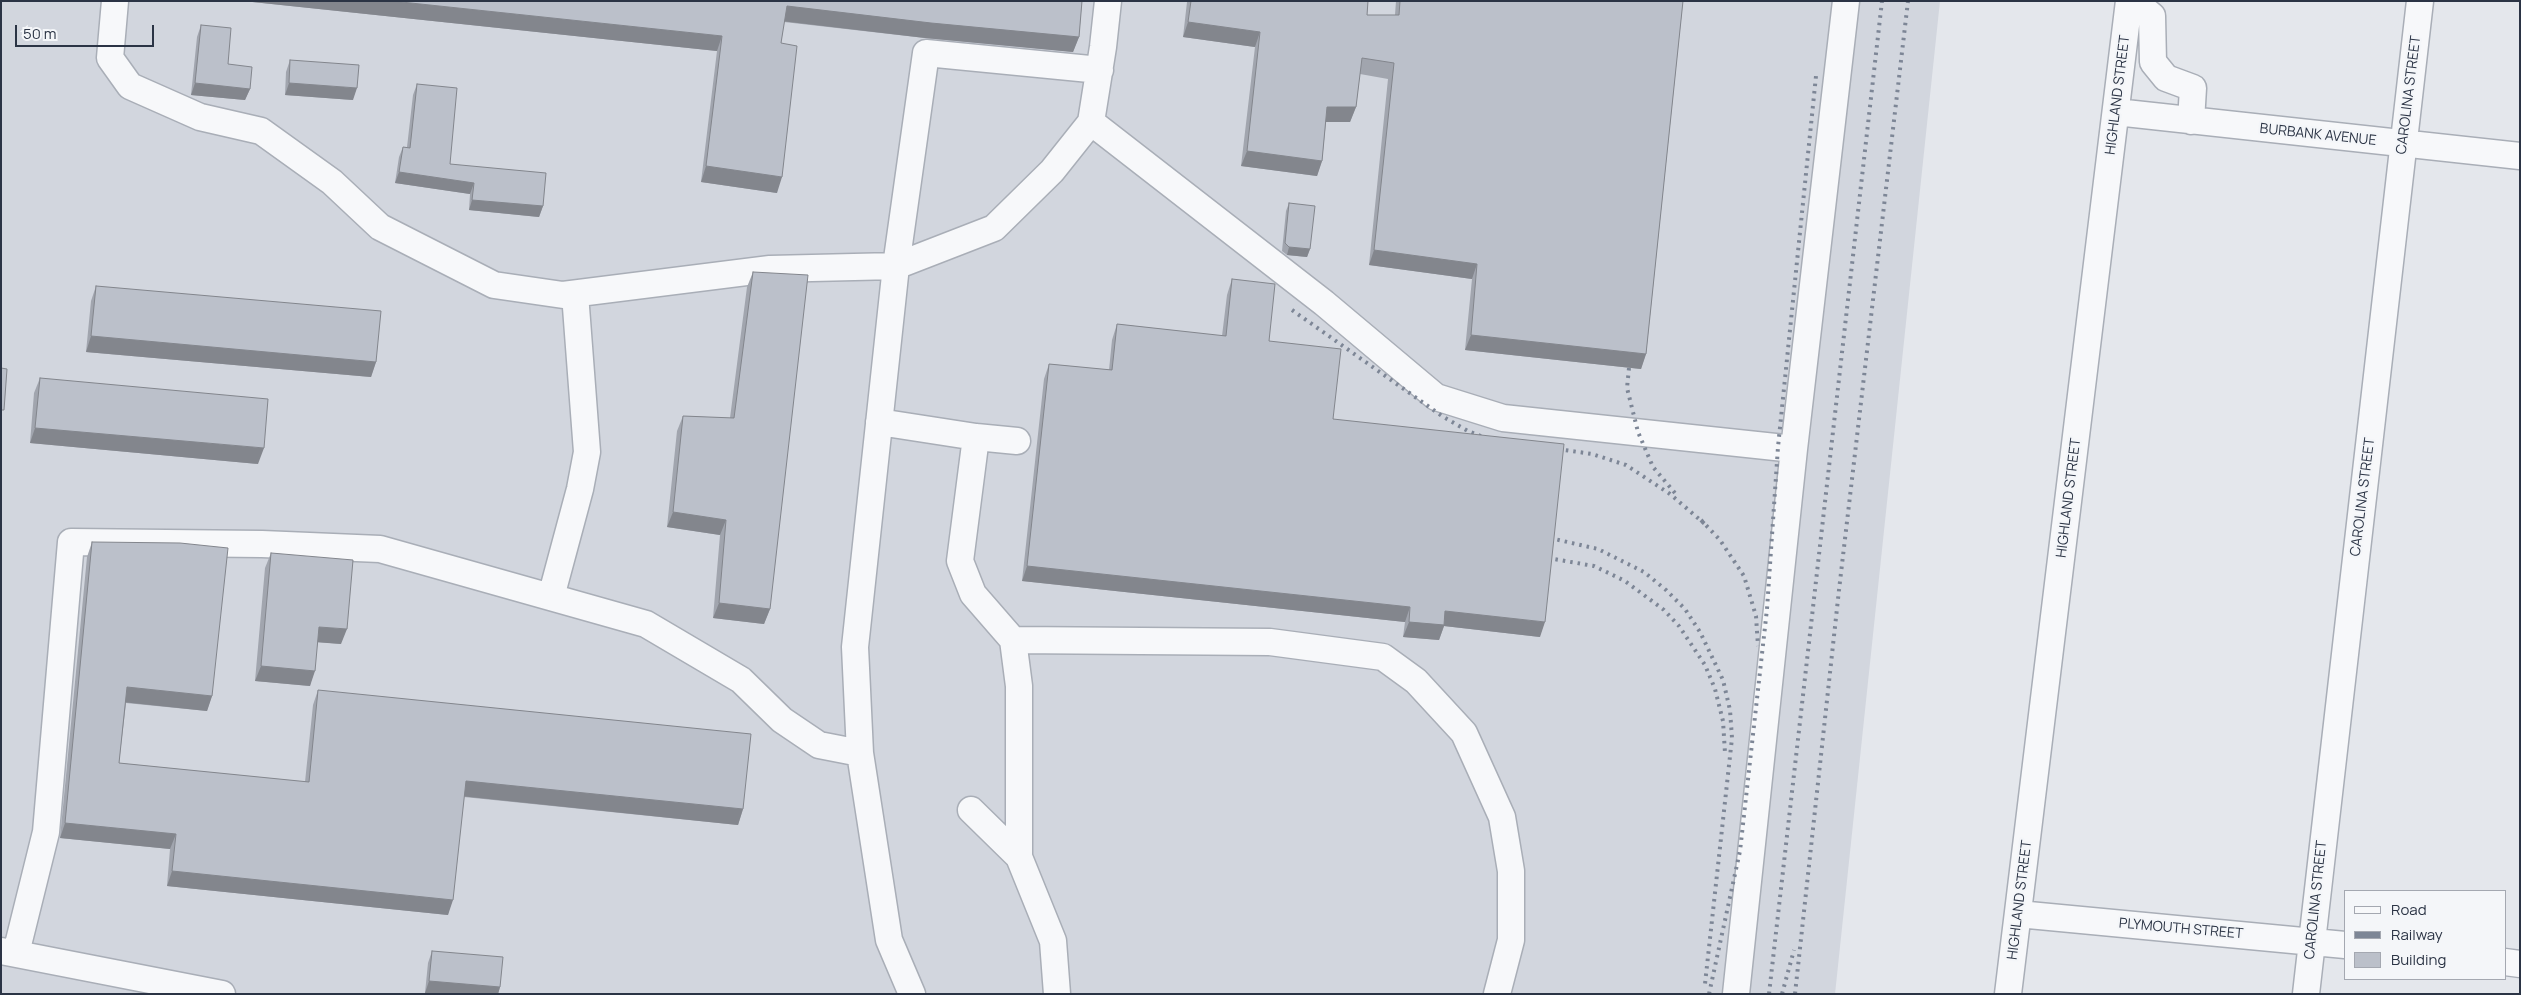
<!DOCTYPE html>
<style>
body{margin:0}
#map{position:relative;width:2521px;height:995px;overflow:hidden;background:#e4e7ec;font-family:Manrope,sans-serif}
canvas{display:block}
.frame{position:absolute;inset:0;border:2px solid #2b3445;pointer-events:none}
.legend{position:absolute;left:2344px;top:890px;width:162px;height:90px;box-sizing:border-box;background:#f4f6f9;border:1px solid #a4a8b1;margin:0;padding:6px 9px;list-style:none;font-size:15px;color:#2b3445}
.legend li{display:flex;align-items:center;gap:10px;height:25px}
.legend b{width:25px;border:1px solid #a4a8b1}
.scale{position:absolute;left:15px;top:25px;width:139px;height:22px;box-sizing:border-box;border:2px solid #2b3445;border-top:0;padding-left:6px;font-size:15px;line-height:18px;white-space:nowrap;color:#2b3445;-webkit-text-stroke:4px #f4f6f9;paint-order:stroke}
</style>
<div id="map">
<canvas width="2521" height="995"></canvas>
<div class="frame"></div>
<ul class="legend">
<li><b style="height:6px;background:#f7f8fa"></b>Road</li>
<li><b style="height:6px;background:#7d8696"></b>Railway</li>
<li><b style="height:14px;background:#bbc0ca"></b>Building</li>
</ul>
<div class="scale">50 m</div>
</div>
<script>
const c = document.querySelector('canvas').getContext('2d');
c.lineJoin = 'round';
function fillPath(path, color) {
  c.fillStyle = color;
  c.fill(path, 'evenodd');
}
function shape(rows) {
  const path = new Path2D();
  for (const r of rows) {
    path.moveTo(r[0], r[1]);
    for (let i = 2; i < r.length; i += 2) path.lineTo(r[i], r[i + 1]);
  }
  return path;
}
function stroke(path, color, width, dash) {
  c.strokeStyle = color;
  c.lineWidth = width;
  c.lineCap = dash ? 'butt' : 'round';
  c.setLineDash(dash || []);
  c.stroke(path);
}
function drawText(font, color, halo, rows, align = 'center') {
  c.font = font + ' Manrope,sans-serif';
  c.lineWidth = 4.5;
  c.setLineDash([]);
  c.textBaseline = 'middle';
  c.strokeStyle = halo;
  c.fillStyle = color;
  for (const [text, x, y, turn = 0] of rows) {
    c.save();
    c.translate(x, y);
    c.rotate((+turn || 0) * Math.PI / 180);
    c.textAlign = isNaN(turn) ? turn : align;
    if (halo) c.strokeText(text, 0, 0);
    c.fillText(text, 0, 0);
    c.restore();
  }
}
fillPath(shape([
 [1,1,1940,1,1835,994,1,994]
]), '#d2d6de');
const minor = shape([
 [115,1,110,58,130,86,200,117,261,131,332,182,380,227,494,285,563,295,770,269,896,266,994,228,1052,171,1091,122,1103,47,1108,1],
 [2134,1,2152,16,2153,62,2166,78,2193,88,2191,121],
 [2116,112,2520,156],
 [1091,122,1324,303,1436,397,1503,418,1794,449],
 [879,422,976,437,1017,441],
 [976,437,960,561,973,594,1013,640,1019,686,1019,857],
 [551,597,580,489,587,452,575,294],
 [1013,640,1270,642,1383,657,1416,681,1464,733,1502,817,1511,871,1511,940,1497,994],
 [971,810,1019,857,1053,941,1057,994],
 [2018,914,2345,945],
 [1,951,222,994],
 [16,953,46,832,71,542,262,544,380,549,646,624,741,680,782,720,819,745,860,753],
 [2505,962,2520,964],
 [912,994,889,940,860,753,855,647,896,266,926,53,1100,70],
 [1736,994,1794,449,1846,1],
 [2008,994,2129,1],
 [2306,994,2420,1]
]);
stroke(minor, '#a9aeb7', 29);
stroke(minor, '#f7f8fa', 26);
stroke(shape([
 [1292,310,1442,416,1468,431,1491,440],
 [1629,368,1627,388,1638,432,1653,467,1675,493],
 [1551,448,1592,454,1626,465,1670,494,1706,525],
 [1701,520,1720,540,1744,576,1756,616,1758,646],
 [1550,538,1598,549,1644,572,1666,590,1685,609,1700,632,1723,680,1730,710,1732,738,1705,984],
 [1548,558,1594,566,1625,581,1664,610,1679,626,1705,665,1715,689,1723,721,1725,753],
 [1709,994,1740,851,1767,609,1778,447,1816,76],
 [1769,994,1882,1],
 [1782,994,1794,950],
 [1795,994,1839,590,1908,1]
]), '#7d8696', 4, [2.5, 5]);
fillPath(shape([
 [243,1,1082,1,1079,37,1073,52,925,38,784,22,781,43,777,193,701,182,717,51],
 [1183,1,1368,1,1367,15,1395,15,1396,1,1683,1,1646,354,1641,369,1465,350,1472,279,1369,265,1388,79,1360,74,1356,107,1350,122,1326,122,1322,161,1317,176,1241,166,1255,47,1183,37,1187,2],
 [201,25,228,64,250,89,245,100,191,95,197,37],
 [290,60,353,100,285,95,286,72],
 [417,84,450,164,543,206,539,217,469,210,470,194,395,183,399,157,403,147,407,147,413,95],
 [1289,203,1310,249,1307,257,1287,255,1282,251,1286,211],
 [753,272,770,609,764,624,713,618,720,535,667,527,677,431,683,416,730,418,747,287],
 [1232,279,1269,341,1333,419,1540,637,1444,626,1439,640,1403,637,1405,622,1022,581,1044,379,1049,364,1109,370,1112,340,1117,324,1222,336,1227,295],
 [96,286,376,362,371,377,86,352,91,301],
 [40,378,258,464,30,443,34,393],
 [92,542,212,696,207,711,126,703,119,763,305,782,313,705,318,690,743,809,738,825,464,797,448,915,167,886,170,849,60,838,87,557],
 [271,553,341,644,318,642,310,686,255,681,265,568],
 [432,951,500,987,498,994,435,994,425,993,428,963]
]), '#a1a5ae');
fillPath(shape([
 [243,1,392,1,722,36,717,51],
 [787,6,1079,37,1073,52,925,38,781,21],
 [1188,22,1260,32,1255,47,1183,37],
 [195,83,250,89,245,100,191,95],
 [289,83,357,88,353,100,285,95],
 [1327,107,1356,107,1350,122,1321,122],
 [1247,151,1322,161,1317,176,1241,166],
 [706,166,782,177,777,193,701,182],
 [399,172,474,183,470,194,395,183],
 [472,200,543,206,539,217,469,210],
 [1289,247,1310,249,1307,257,1287,255],
 [1374,250,1477,264,1472,279,1369,265],
 [1471,335,1646,354,1641,369,1465,350],
 [91,336,376,362,371,377,86,352],
 [35,428,264,448,258,464,30,443],
 [673,512,726,520,720,535,667,527],
 [1027,566,1410,607,1405,622,1022,581],
 [719,603,770,609,764,624,713,618],
 [1445,611,1545,622,1540,637,1444,626,1439,640,1403,637,1409,622],
 [319,627,347,629,341,644,314,642],
 [261,666,315,671,310,686,255,681],
 [127,687,212,696,207,711,122,702],
 [466,781,743,809,738,825,460,796],
 [65,823,176,834,170,849,60,838],
 [172,871,453,900,448,915,167,886],
 [429,981,500,987,498,994,435,994,425,993]
]), '#83868d');
const building = shape([
 [392,1,1082,1,1079,37,931,23,787,6,781,43,797,46,782,177,706,166,722,36,392,1],
 [1191,1,1368,1,1367,15,1399,15,1400,1,1683,1,1646,354,1471,335,1477,264,1374,250,1394,63,1362,58,1356,107,1327,107,1322,161,1247,151,1260,32,1188,22,1191,1],
 [201,25,231,28,228,64,252,67,250,89,195,83,201,25],
 [290,60,359,65,357,88,289,83,290,60],
 [417,84,457,88,450,164,546,173,543,206,472,200,474,183,399,172,403,147,410,148,417,84],
 [1289,203,1315,206,1310,249,1289,247,1285,243,1289,203],
 [753,272,808,275,770,609,719,603,726,520,673,512,683,416,734,418,753,272],
 [1232,279,1275,284,1269,341,1341,349,1333,419,1564,444,1545,622,1445,611,1444,625,1409,622,1410,607,1027,566,1049,364,1112,370,1117,324,1226,336,1232,279],
 [96,286,381,311,376,362,91,336,96,286],
 [1,368,7,369,4,410,1,410,1,368],
 [40,378,268,399,264,448,35,428,40,378],
 [92,542,180,543,228,548,212,696,127,687,119,763,309,782,318,690,751,734,743,809,466,781,453,900,172,871,176,834,65,823,92,542],
 [271,553,353,560,347,629,319,627,315,671,261,666,271,553],
 [432,951,503,957,500,987,429,981,432,951]
]);
fillPath(building, '#bbc0ca');
stroke(building, '#83868d', 1);
drawText('14px', '#2b3445', '#f4f6f9', [
 ["HIGHLAND STREET",2118,95,-83],
 ["CAROLINA STREET",2409,95,-83],
 ["BURBANK AVENUE",2318,135,6],
 ["CAROLINA STREET",2363,497,-83],
 ["HIGHLAND STREET",2069,498,-83],
 ["HIGHLAND STREET",2020,900,-83],
 ["CAROLINA STREET",2316,900,-84],
 ["PLYMOUTH STREET",2181,929,5]
]);
</script>
